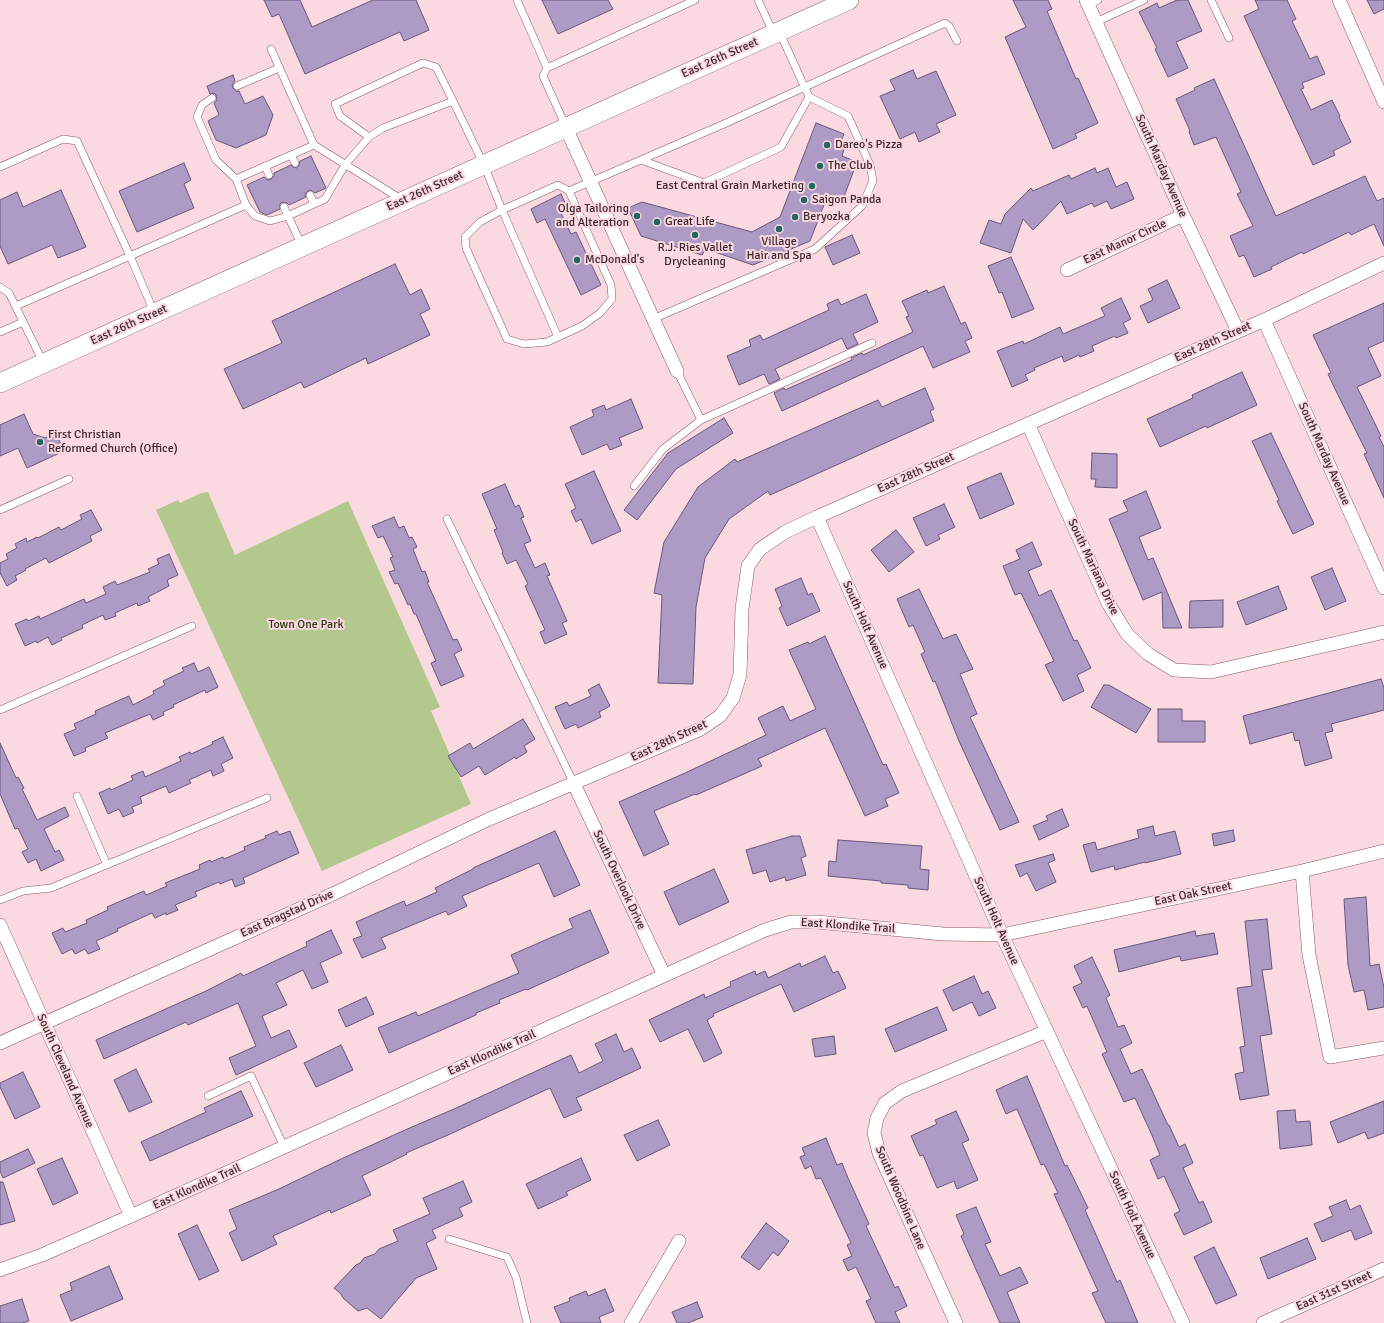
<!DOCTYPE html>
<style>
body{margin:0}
canvas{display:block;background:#fbd9e0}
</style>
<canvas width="1384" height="1323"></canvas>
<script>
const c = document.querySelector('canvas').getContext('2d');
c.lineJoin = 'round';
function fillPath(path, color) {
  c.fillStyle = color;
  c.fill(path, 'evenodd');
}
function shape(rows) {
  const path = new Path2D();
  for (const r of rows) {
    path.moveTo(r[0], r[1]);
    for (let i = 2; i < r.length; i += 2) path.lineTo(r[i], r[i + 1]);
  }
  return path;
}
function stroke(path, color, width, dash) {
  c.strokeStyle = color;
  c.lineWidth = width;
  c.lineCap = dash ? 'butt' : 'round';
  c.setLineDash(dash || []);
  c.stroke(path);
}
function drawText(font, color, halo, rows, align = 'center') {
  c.font = font + ' Signika,sans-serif';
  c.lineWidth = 4;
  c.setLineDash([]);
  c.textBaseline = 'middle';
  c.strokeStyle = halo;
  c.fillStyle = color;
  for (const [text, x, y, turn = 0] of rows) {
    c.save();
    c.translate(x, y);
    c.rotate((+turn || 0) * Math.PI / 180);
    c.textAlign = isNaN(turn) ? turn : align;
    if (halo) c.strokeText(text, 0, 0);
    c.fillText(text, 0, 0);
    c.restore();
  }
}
fillPath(shape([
 [208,492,235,555,348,501,440,707,431,711,471,804,322,871,156,510,178,500,180,503,201,493]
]), '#b3c88d');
const building = shape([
 [264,0,300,0,312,27,373,0,416,0,429,30,404,41,400,32,305,74,279,14,272,17,264,0],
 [542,0,608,0,613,9,558,34,542,0],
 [1013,0,1048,0,1052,9,1047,11,1076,79,1078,78,1098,123,1075,134,1077,138,1053,149,1005,37,1026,27,1013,0],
 [1177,0,1188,0,1202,31,1176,42,1188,68,1168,77,1155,49,1157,48,1139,12,1157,3,1159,8,1177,0],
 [1255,0,1287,0,1296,19,1292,21,1310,59,1317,56,1325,74,1302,83,1304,88,1301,89,1311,110,1332,100,1340,116,1339,117,1351,142,1333,151,1335,155,1313,165,1244,16,1259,9,1255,0],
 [1367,0,1384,0,1384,9,1374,14,1367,0],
 [913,70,917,79,936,71,956,115,936,124,940,132,919,142,915,132,900,139,880,96,895,90,890,80,913,70],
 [233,75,235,81,232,85,233,88,236,91,239,91,245,104,263,96,273,115,266,135,236,148,216,140,208,121,219,115,214,103,217,100,216,95,214,93,210,94,207,86,233,75],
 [1214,79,1276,216,1365,176,1377,201,1384,198,1384,246,1374,224,1351,235,1349,232,1303,254,1302,252,1271,267,1272,269,1254,277,1244,255,1239,257,1230,236,1253,226,1237,194,1241,192,1216,137,1194,145,1189,132,1190,131,1176,99,1195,90,1194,88,1214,79],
 [816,123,844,134,840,144,845,146,842,156,857,162,842,202,827,197,810,241,753,265,706,249,702,255,641,236,628,208,642,202,752,232,780,217,816,123],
 [311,156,326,188,315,193,311,190,308,191,305,194,306,197,289,205,287,203,282,202,280,204,280,209,267,215,260,212,247,185,264,177,268,180,271,179,274,176,274,173,291,165,293,167,297,168,299,165,300,161,311,156],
 [184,163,191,180,184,184,194,208,137,232,119,191,184,163],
 [1095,168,1097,173,1108,168,1116,187,1127,182,1134,199,1111,209,1107,201,1094,207,1092,203,1067,214,1061,201,1033,230,1023,219,1011,253,980,243,989,220,1001,224,1005,214,1031,188,1033,191,1069,175,1071,179,1095,168],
 [61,190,86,247,58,258,52,245,8,264,0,246,0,200,17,192,23,207,61,190],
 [561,194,568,209,561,213,571,234,576,232,601,285,581,295,545,219,537,223,531,209,561,194],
 [852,235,860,253,833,265,825,247,852,235],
 [1011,257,1034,309,1012,318,1002,292,999,293,988,266,1011,257],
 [395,264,410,295,421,289,430,309,420,314,430,335,368,364,366,358,304,388,301,382,243,409,224,369,282,343,272,321,395,264],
 [1167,280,1180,308,1148,323,1140,306,1153,300,1148,289,1167,280],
 [944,286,961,324,965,322,972,338,965,341,970,352,933,368,923,346,782,411,774,393,784,388,785,390,852,360,851,358,862,353,863,355,913,332,906,317,909,316,902,301,927,290,928,293,944,286],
 [866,294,878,322,853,334,858,344,847,349,842,338,775,369,780,379,769,384,764,374,739,385,727,356,751,346,749,340,760,335,763,340,829,310,827,304,838,299,841,305,866,294],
 [1121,298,1131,319,1123,323,1128,333,1116,338,1115,336,1092,346,1094,351,1080,357,1079,355,1064,362,1062,356,1034,368,1035,370,1025,375,1028,380,1012,387,997,351,1023,341,1024,344,1060,327,1063,334,1105,316,1101,308,1121,298],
 [1384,303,1384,341,1368,348,1381,376,1357,387,1381,436,1379,437,1384,447,1384,498,1364,454,1367,453,1336,391,1328,374,1331,373,1313,335,1384,303],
 [1242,372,1257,405,1207,428,1206,426,1160,447,1147,419,1193,398,1192,395,1242,372],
 [925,388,934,409,930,411,934,421,770,495,768,491,729,519,705,558,696,607,693,684,658,683,662,595,654,593,664,542,698,487,735,459,737,462,878,400,882,407,925,388],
 [631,399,643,428,619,438,622,445,610,450,607,444,582,455,570,427,594,416,592,410,604,405,606,410,631,399],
 [24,414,33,434,45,438,56,433,64,451,27,468,18,448,0,456,0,425,24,414],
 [724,418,733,433,676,469,637,520,624,510,668,453,724,418],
 [1271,433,1314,524,1293,534,1277,501,1279,500,1252,441,1271,433],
 [1092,453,1117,454,1117,488,1095,487,1096,479,1091,479,1092,453],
 [594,471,621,531,592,544,581,519,576,522,571,511,576,508,565,484,594,471],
 [1001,473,1014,504,980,519,967,487,1001,473],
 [505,484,515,507,519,505,524,517,521,518,531,541,524,544,535,568,545,563,550,575,547,576,567,621,562,623,567,634,545,644,540,632,545,630,525,586,528,584,516,560,507,564,502,553,503,552,494,530,497,529,482,494,505,484],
 [1146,491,1161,528,1139,537,1148,560,1153,558,1182,628,1163,628,1162,592,1143,600,1109,519,1128,511,1123,501,1146,491],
 [944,504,955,527,938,535,940,539,926,546,913,518,944,504],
 [91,510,102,530,90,536,92,541,49,563,46,558,25,569,26,570,15,576,17,580,7,586,0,573,0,563,8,559,6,554,17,548,15,544,26,538,27,542,37,537,38,538,59,527,61,530,82,519,80,515,91,510],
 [394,517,399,528,404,526,409,538,412,537,417,547,413,549,422,572,425,571,429,582,427,582,453,640,457,639,462,650,454,654,464,676,441,686,431,663,436,661,416,614,414,614,410,604,408,605,398,583,395,584,389,572,395,570,390,558,393,557,383,536,378,538,372,526,394,517],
 [896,530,914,552,889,572,871,550,896,530],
 [1032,542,1042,565,1028,571,1039,596,1051,590,1074,641,1077,640,1091,668,1077,675,1084,691,1063,701,1045,665,1054,661,1021,593,1015,595,1003,566,1020,559,1016,550,1032,542],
 [169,554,178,575,167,580,169,586,148,597,150,601,138,606,137,603,115,613,116,616,105,620,103,615,82,625,83,628,61,638,62,640,52,645,48,637,37,643,36,641,25,646,15,624,27,619,28,621,39,616,40,619,84,599,86,603,106,594,103,587,115,581,117,585,150,572,148,569,159,564,157,559,169,554],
 [1332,568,1346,601,1325,610,1311,577,1332,568],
 [801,578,808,595,812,593,820,611,787,626,779,608,782,606,775,589,801,578],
 [1278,586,1287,609,1246,625,1237,602,1278,586],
 [919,589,943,639,956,634,973,669,960,674,977,714,970,717,1019,822,1000,830,959,741,935,681,933,682,921,654,925,652,913,625,909,627,897,599,919,589],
 [1223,600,1223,627,1189,628,1190,601,1223,600],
 [825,636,883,765,886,764,899,793,885,799,888,806,865,816,825,728,758,759,762,766,696,795,695,794,654,811,669,844,644,856,619,802,685,773,766,735,758,718,783,706,790,721,816,709,789,650,808,642,809,644,825,636],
 [194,663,198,672,209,667,218,687,206,693,205,690,173,705,174,707,163,712,164,715,153,720,150,714,105,733,108,738,85,748,86,751,74,756,64,734,76,729,74,724,96,714,95,711,129,696,133,705,154,694,153,691,165,685,163,681,184,671,182,668,194,663],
 [1381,679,1384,688,1384,710,1331,724,1333,731,1325,733,1332,758,1305,766,1299,740,1295,741,1293,732,1250,744,1243,716,1381,679],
 [599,684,610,706,599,712,601,717,578,728,576,724,565,729,555,707,567,702,569,706,591,696,588,690,599,684],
 [1104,685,1109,685,1151,709,1136,733,1091,707,1104,685],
 [1158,709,1182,709,1182,721,1205,721,1205,742,1158,742,1158,709],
 [523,719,535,739,524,746,527,752,516,759,515,757,485,775,479,766,461,777,448,756,470,743,473,749,523,719],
 [223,737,233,758,221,764,224,771,213,776,211,770,189,780,191,783,169,793,166,786,140,797,142,803,132,807,134,812,123,817,119,809,108,814,99,793,110,788,111,790,133,780,131,776,143,771,145,777,181,761,179,757,190,752,191,754,213,744,212,742,223,737],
 [0,743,16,778,18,777,24,788,22,789,37,820,65,807,69,816,44,829,55,852,59,850,64,860,41,871,36,859,28,863,22,852,28,849,18,828,15,829,0,794,0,743],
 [1062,809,1069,826,1039,840,1033,826,1048,820,1046,816,1062,809],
 [1153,826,1155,836,1175,831,1181,854,1145,863,1145,862,1115,870,1114,866,1091,872,1083,845,1095,842,1097,850,1139,838,1137,830,1153,826],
 [1233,830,1235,841,1214,846,1212,834,1233,830],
 [277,831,279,835,290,831,299,853,243,878,245,883,235,887,232,879,220,884,219,882,195,892,197,896,175,905,178,910,166,915,166,913,155,918,152,913,117,929,118,931,96,941,100,949,88,954,85,949,75,954,72,949,62,954,52,933,63,928,65,932,87,923,86,920,108,910,107,907,144,891,146,895,167,886,165,883,200,869,199,865,210,860,211,862,223,857,224,859,245,850,244,847,266,838,265,836,277,831],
 [555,831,580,885,554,897,539,863,462,896,467,906,448,915,446,911,381,938,386,948,362,958,353,939,362,936,356,922,404,901,406,906,437,892,435,888,473,869,473,868,555,831],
 [792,836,800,836,806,856,801,858,806,875,786,881,785,877,770,882,766,870,753,874,746,850,792,836],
 [838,840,922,846,920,869,929,870,928,890,908,888,908,885,881,883,881,881,828,876,829,861,836,862,838,840],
 [1053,854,1055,860,1048,863,1056,882,1036,891,1027,873,1020,877,1015,865,1053,854],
 [714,869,729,902,679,925,664,892,714,869],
 [1366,897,1370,966,1379,964,1384,988,1384,1007,1368,1010,1364,990,1354,992,1348,965,1344,899,1366,897],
 [590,910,609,953,527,990,526,989,499,1000,500,1003,476,1013,476,1015,389,1053,378,1028,416,1012,418,1016,519,973,511,955,573,928,569,919,590,910],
 [1267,919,1272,969,1262,970,1272,1034,1260,1036,1269,1095,1240,1100,1235,1074,1244,1072,1240,1047,1245,1046,1237,988,1252,986,1245,921,1267,919],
 [331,930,342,953,320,963,328,982,312,989,303,970,276,983,287,1005,262,1016,271,1038,289,1030,297,1047,236,1075,229,1058,256,1046,238,1003,188,1025,186,1022,104,1059,96,1040,206,991,241,973,243,976,307,946,306,942,331,930],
 [1195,931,1196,936,1214,933,1218,954,1181,961,1180,956,1119,972,1114,950,1195,931],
 [825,956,833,973,838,971,846,988,794,1012,781,984,713,1014,714,1016,707,1020,722,1053,704,1062,688,1029,660,1042,649,1020,704,994,705,998,731,986,730,982,755,971,756,975,765,971,768,978,800,963,801,967,825,956],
 [1092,957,1110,995,1106,998,1118,1027,1124,1025,1132,1043,1120,1049,1131,1074,1142,1069,1168,1125,1169,1125,1179,1147,1185,1144,1193,1163,1183,1168,1199,1203,1203,1201,1212,1222,1184,1235,1174,1214,1180,1211,1164,1176,1158,1179,1150,1160,1160,1155,1151,1133,1135,1098,1124,1102,1102,1054,1107,1052,1087,1006,1083,1008,1073,987,1082,983,1074,966,1092,957],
 [974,976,982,994,988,991,996,1008,979,1016,972,1002,953,1011,943,990,974,976],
 [366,997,374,1014,346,1027,338,1010,366,997],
 [937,1007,947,1030,895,1052,885,1029,937,1007],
 [616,1034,624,1052,632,1048,641,1068,576,1098,582,1110,564,1118,550,1088,448,1135,406,1153,407,1154,362,1176,371,1195,331,1213,330,1210,273,1236,277,1244,242,1261,229,1233,237,1229,229,1210,279,1189,341,1159,405,1130,454,1109,571,1055,579,1073,603,1061,595,1044,616,1034],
 [834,1036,836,1054,815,1057,812,1039,834,1036],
 [341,1045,353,1070,316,1087,304,1063,341,1045],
 [136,1069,152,1102,129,1112,114,1080,136,1069],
 [23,1072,40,1107,15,1119,0,1087,0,1083,23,1072],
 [1027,1076,1065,1166,1067,1165,1088,1208,1085,1210,1117,1282,1120,1280,1138,1323,1106,1323,1092,1293,1098,1291,1054,1194,1058,1193,1044,1164,1041,1165,1017,1109,1006,1114,996,1090,1027,1076],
 [241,1091,253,1116,150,1161,141,1142,206,1112,204,1108,241,1091],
 [1384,1101,1384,1133,1368,1139,1365,1132,1338,1143,1330,1122,1384,1101],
 [1295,1110,1296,1122,1310,1121,1312,1145,1280,1149,1277,1111,1295,1110],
 [956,1111,969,1140,962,1143,978,1180,957,1189,954,1181,937,1188,923,1155,920,1156,911,1136,937,1124,935,1120,956,1111],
 [658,1120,670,1145,637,1161,624,1135,658,1120],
 [826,1138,837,1165,842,1163,848,1178,869,1224,866,1226,895,1288,898,1286,907,1306,895,1312,900,1323,876,1323,866,1301,871,1299,856,1267,848,1271,843,1260,852,1256,847,1245,851,1243,821,1178,816,1179,811,1166,805,1169,800,1157,805,1155,802,1148,826,1138],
 [28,1149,35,1163,3,1178,0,1171,0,1162,28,1149],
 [62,1158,78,1193,53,1205,37,1169,62,1158],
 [581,1158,591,1180,566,1192,568,1195,538,1209,526,1184,581,1158],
 [463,1181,472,1202,459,1208,463,1216,432,1230,436,1238,426,1243,437,1269,416,1278,381,1319,367,1308,358,1311,343,1298,341,1294,334,1288,356,1265,360,1263,364,1258,375,1254,379,1249,398,1241,393,1230,430,1214,423,1198,463,1181],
 [0,1182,3,1182,15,1221,0,1225,0,1182],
 [1346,1200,1350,1210,1360,1205,1372,1233,1355,1240,1351,1230,1322,1242,1314,1224,1333,1216,1329,1207,1346,1200],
 [976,1207,991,1242,985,1244,1000,1276,1020,1267,1028,1283,1007,1292,1020,1323,1000,1323,961,1236,964,1234,956,1215,976,1207],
 [766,1223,789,1241,778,1256,773,1252,759,1270,741,1257,766,1223],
 [197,1225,219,1271,199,1280,178,1234,197,1225],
 [1307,1238,1316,1259,1268,1279,1260,1258,1307,1238],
 [1214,1247,1237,1295,1216,1304,1194,1257,1214,1247],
 [109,1266,123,1299,71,1321,60,1295,72,1290,70,1283,109,1266],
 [605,1289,614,1311,599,1317,601,1323,561,1323,554,1307,570,1301,569,1298,586,1291,588,1296,605,1289],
 [22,1299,29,1321,22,1323,0,1323,0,1306,22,1299],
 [697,1302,703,1317,688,1323,677,1323,672,1312,697,1302]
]);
fillPath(building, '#ad9bc5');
stroke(building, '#67567d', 1);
const service = shape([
 [517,0,547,68],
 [758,0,773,32],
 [1211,0,1229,38],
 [1088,5,1098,0],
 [1096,22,1144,0],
 [271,49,314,145],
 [237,86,279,68],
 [212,98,202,105,197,117,216,160,236,179],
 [566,127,543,76,547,68,695,0],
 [369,137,340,116,335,104,423,63,436,67,453,101],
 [291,155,295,163],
 [641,160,704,183,781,147,809,97],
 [265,166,269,175],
 [0,167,63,139,77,141,130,256,154,312],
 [310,195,314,204],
 [246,205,236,179,314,145,401,199],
 [284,207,288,216,325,199,345,165,369,137,383,128,453,101,484,165,502,210,558,185,569,191,724,124,945,23,949,26,957,41],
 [0,287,9,293,43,362],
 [16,306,246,205,255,216,270,221,288,216,302,246],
 [653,319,815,249,862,206,873,181,870,165,848,116,809,97,780,33],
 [0,332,23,322],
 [558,337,502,210,480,222,465,237,466,248,507,339,524,344,547,342,582,326,600,313,612,299,611,285,569,191],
 [677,371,701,420,872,343],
 [634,486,663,449,701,420],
 [0,510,69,479],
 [447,519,574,784],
 [0,710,192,626],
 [77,796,107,865],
 [0,900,23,891,51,888,267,798],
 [208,1096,251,1076,284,1147],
 [449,1239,507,1257,516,1277,527,1323]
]);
const minor = shape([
 [1086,0,1183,215,1238,331],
 [1339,0,1384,102],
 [566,128,677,371],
 [1067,270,1183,215],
 [1264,320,1384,588],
 [1028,424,1108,603,1127,634,1148,654,1174,670,1211,672,1384,632],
 [817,517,1002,935,1183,1323],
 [574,784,664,975],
 [1302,871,1309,955,1330,1057,1384,1048],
 [0,925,131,1216],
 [0,1043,333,894,487,820,701,729,720,716,733,698,740,675,742,609,748,566,760,549,785,532,817,517,1264,320,1384,263],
 [0,1270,42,1255,131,1216,765,930,791,922,817,922,943,934,1002,935,1302,871,1384,851],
 [631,1323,679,1241],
 [956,1323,879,1153,874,1133,877,1118,885,1103,902,1091,1047,1031],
 [1263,1323,1384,1269]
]);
const secondary = shape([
 [0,383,849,0]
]);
stroke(service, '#875763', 8);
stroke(minor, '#875763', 14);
stroke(secondary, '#875763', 20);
stroke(service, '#fff', 7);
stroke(minor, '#fff', 13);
stroke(secondary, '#fff', 19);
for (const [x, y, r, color] of [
 [827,145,4,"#206961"],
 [820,166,4,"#206961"],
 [812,186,4,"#206961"],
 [804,200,4,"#206961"],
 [637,216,4,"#206961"],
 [795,217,4,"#206961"],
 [657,222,4,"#206961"],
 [779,229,4,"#206961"],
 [695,235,4,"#206961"],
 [577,260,4,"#206961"],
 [40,442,4,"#206961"]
]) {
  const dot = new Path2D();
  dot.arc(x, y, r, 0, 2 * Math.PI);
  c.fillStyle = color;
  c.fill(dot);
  stroke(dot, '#fbd9e0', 1.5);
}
drawText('12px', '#3e292e', '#fbd9e0', [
 ["East 26th Street",720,58,-24],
 ["South Marday Avenue",1161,166,66],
 ["East 26th Street",425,191,-24],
 ["East Manor Circle",1125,242,-25],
 ["East 26th Street",129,325,-24],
 ["East 28th Street",1213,342,-24],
 ["South Marday Avenue",1324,454,66],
 ["East 28th Street",916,473,-24],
 ["South Mariana Drive",1093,567,65],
 ["South Holt Avenue",865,625,66],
 ["East 28th Street",669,741,-25],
 ["South Overlook Drive",619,880,65],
 ["East Oak Street",1193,894,-12],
 ["East Bragstad Drive",287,914,-24],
 ["South Holt Avenue",996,921,66],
 ["East Klondike Trail",848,926,4],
 ["East Klondike Trail",492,1053,-24],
 ["South Cleveland Avenue",65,1071,66],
 ["East Klondike Trail",197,1187,-24],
 ["South Woodbine Lane",900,1198,67],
 ["South Holt Avenue",1132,1215,65],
 ["East 31st Street",1334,1291,-24]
]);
drawText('12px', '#3e292e', '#fbd9e0', [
 ["Dareo's Pizza",835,145],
 ["The Club",828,166],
 ["East Central Grain Marketing",804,186,"right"],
 ["Saigon Panda",812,200],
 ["Olga Tailoring",629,209,"right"],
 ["and Alteration",629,223,"right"],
 ["Beryozka",803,217],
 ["Great Life",665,222],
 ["Village",779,242,"center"],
 ["Hair and Spa",779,256,"center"],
 ["R.J. Ries Vallet",695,248,"center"],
 ["Drycleaning",695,262,"center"],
 ["McDonald's",585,260],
 ["First Christian",48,435],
 ["Reformed Church (Office)",48,449]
], 'left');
drawText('12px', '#2d3814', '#fbd9e0', [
 ["Town One Park",306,625]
]);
</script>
